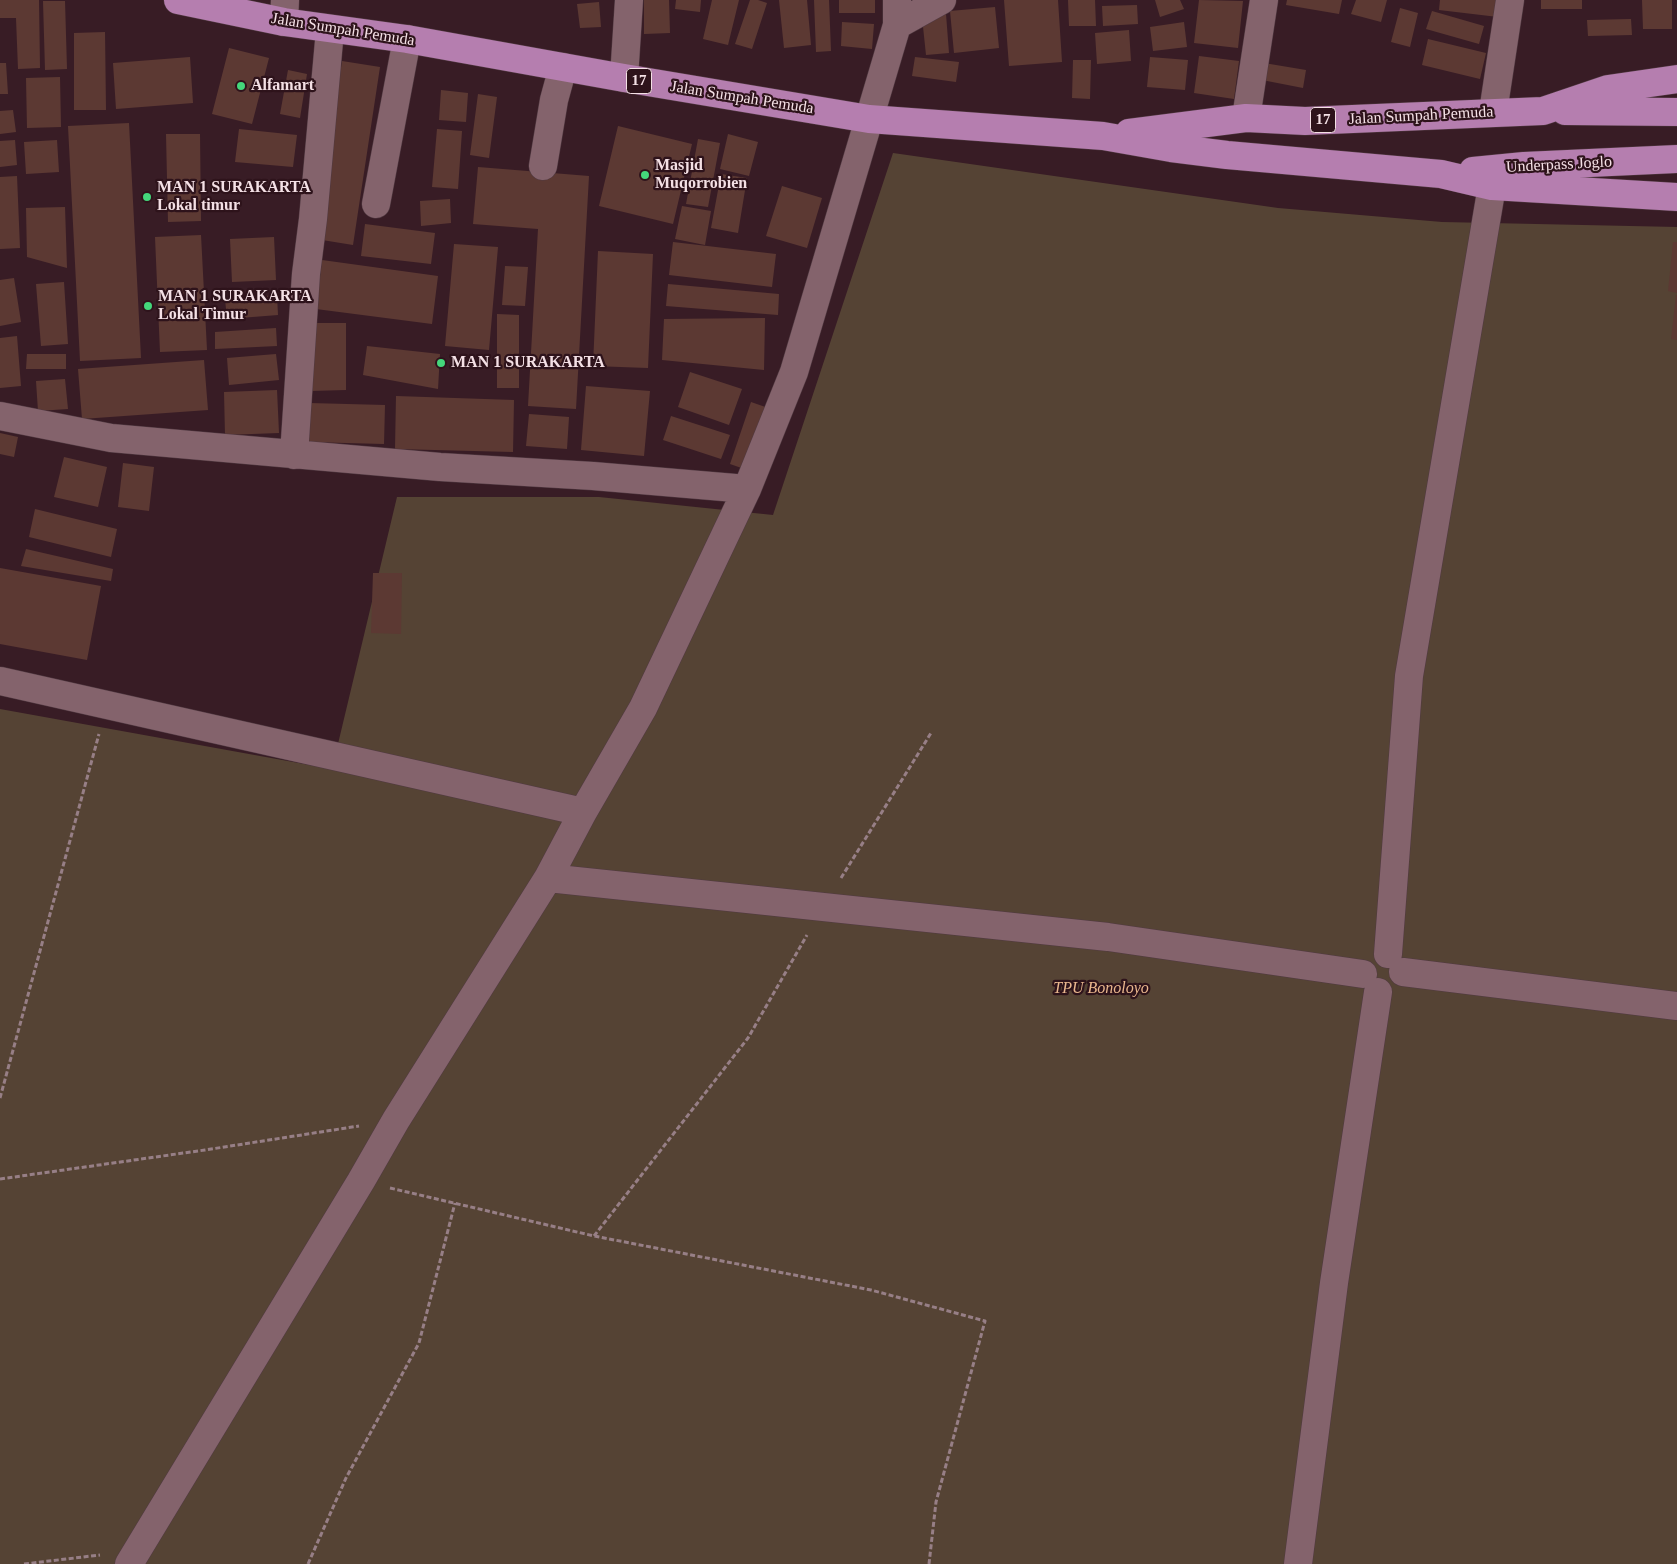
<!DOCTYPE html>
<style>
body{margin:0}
canvas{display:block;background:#381c25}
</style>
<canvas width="1677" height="1564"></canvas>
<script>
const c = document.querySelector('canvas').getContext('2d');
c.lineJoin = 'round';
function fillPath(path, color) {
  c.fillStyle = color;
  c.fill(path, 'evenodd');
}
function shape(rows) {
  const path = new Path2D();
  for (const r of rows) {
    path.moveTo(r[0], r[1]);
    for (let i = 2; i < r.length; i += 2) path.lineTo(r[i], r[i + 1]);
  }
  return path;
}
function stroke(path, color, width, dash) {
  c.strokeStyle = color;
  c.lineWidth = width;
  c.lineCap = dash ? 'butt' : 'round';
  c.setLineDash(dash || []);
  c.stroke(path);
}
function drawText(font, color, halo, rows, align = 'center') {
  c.font = font + ' "Times New Roman",serif';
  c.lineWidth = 4.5;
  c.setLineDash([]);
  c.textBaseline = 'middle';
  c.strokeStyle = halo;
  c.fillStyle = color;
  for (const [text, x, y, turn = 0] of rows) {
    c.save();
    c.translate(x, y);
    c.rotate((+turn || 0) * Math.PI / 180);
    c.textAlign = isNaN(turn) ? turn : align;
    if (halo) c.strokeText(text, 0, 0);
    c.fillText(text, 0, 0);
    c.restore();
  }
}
fillPath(shape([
 [893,153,1278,208,1442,222,1677,227,1677,1564,0,1564,0,709,332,769,397,497,599,497,773,515]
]), '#554334');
fillPath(shape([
 [0,0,39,0,40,68,18,69,16,18,0,18],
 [644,0,669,0,670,33,644,34],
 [676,0,701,0,700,12,675,9],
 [712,0,739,0,728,45,703,39],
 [750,0,758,0,767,3,752,49,735,44],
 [779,0,807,0,811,45,784,48],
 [814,0,829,0,831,51,816,52],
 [839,0,875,0,875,13,839,13],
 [1004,0,1058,0,1062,62,1009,66],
 [1068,0,1095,0,1096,26,1069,26],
 [1155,0,1180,0,1184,9,1160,17],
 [1199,0,1243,1,1238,48,1194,43],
 [1287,0,1342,0,1339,14,1286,5],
 [1356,0,1387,0,1381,22,1351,14],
 [1440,0,1500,0,1498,17,1439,10],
 [1541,0,1582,0,1582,9,1541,9],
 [1642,0,1672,0,1672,29,1643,29],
 [43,1,65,1,67,69,45,70],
 [599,2,601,27,580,28,577,4],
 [1137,5,1138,24,1103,26,1102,6],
 [995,7,999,48,954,53,950,11],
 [1400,8,1418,13,1410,47,1391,42],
 [1432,11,1484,26,1479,44,1426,29],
 [946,14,949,53,926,55,922,17],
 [1631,19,1632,35,1588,36,1587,20],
 [842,22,874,24,872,49,841,46],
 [1184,22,1187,47,1153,51,1150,27],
 [1129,30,1131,61,1097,64,1095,33],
 [105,32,106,110,74,110,74,33],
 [1428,39,1486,53,1480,79,1422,65],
 [229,48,269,58,252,124,212,114],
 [1199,56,1239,61,1234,99,1194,93],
 [190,57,193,103,116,109,113,63],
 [915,57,959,62,956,82,912,76],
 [1150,57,1188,60,1185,90,1147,87],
 [1073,60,1091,60,1090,99,1072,98],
 [342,61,380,67,353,245,316,239],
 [0,63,6,63,8,94,0,94],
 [1264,63,1306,70,1303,88,1262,80],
 [288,70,307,74,300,118,280,114],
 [60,77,61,127,27,128,26,78],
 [441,90,468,93,466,122,439,120],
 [478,94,497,97,489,158,470,155],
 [13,110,16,132,0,134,0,111],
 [129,123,141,358,80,361,68,126],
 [618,126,692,144,673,224,599,206],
 [239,129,297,135,293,167,235,162],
 [437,129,462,131,458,189,432,187],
 [166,134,200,134,201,221,168,222],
 [728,134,758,142,749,176,720,169],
 [698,139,720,143,708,207,686,204],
 [15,140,17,165,0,167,0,141],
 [57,140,59,172,26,174,24,142],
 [478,167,589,176,576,409,528,406,538,229,473,224],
 [721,174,747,178,738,233,711,228],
 [17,176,20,248,0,249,0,177],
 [782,186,822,198,807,248,766,236],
 [450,199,451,223,421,226,420,201],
 [682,206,711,211,705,245,675,239],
 [65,207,67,268,27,257,26,208],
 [365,224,435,233,431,264,361,256],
 [201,235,207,350,160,352,155,237],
 [274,237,276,280,232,282,230,239],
 [673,242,776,254,772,287,669,275],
 [1673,242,1677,242,1677,293,1668,291],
 [454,244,498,247,489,350,445,346],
 [598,251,653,254,648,368,593,366],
 [322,260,438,276,432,324,316,309],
 [505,266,528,267,525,306,502,305],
 [14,278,21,322,0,326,0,280],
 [64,282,68,344,41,346,36,284],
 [668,284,779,294,778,315,666,306],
 [277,295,278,315,227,319,225,299],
 [1676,295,1677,295,1677,340,1671,339],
 [497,314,519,315,519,388,497,388],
 [765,318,764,370,662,360,664,319],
 [309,323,346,323,346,390,310,391],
 [276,328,277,346,215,349,215,332],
 [17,336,21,386,0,388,0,338],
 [367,346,440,354,438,389,363,375],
 [27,354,66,354,66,369,26,369],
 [276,354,279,380,229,385,227,358],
 [204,360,208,410,82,419,78,369],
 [690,372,742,389,729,425,678,407],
 [65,379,68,409,38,411,36,381],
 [586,386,650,391,644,456,581,450],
 [277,390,279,433,225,435,224,392],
 [396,396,514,400,513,452,395,449],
 [751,402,774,410,753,472,730,464],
 [309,403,385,405,384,444,308,442],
 [529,414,569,417,567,449,526,446],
 [671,416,730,435,721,459,663,440],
 [0,433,18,437,14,457,0,454],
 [64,457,107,467,98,507,54,497],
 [123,463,154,467,149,511,118,507],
 [35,509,117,529,111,557,29,537],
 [26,549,113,569,111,581,21,566],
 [0,568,101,586,87,660,0,644],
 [373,573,402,573,401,634,371,633]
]), '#5c3933');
const minor = shape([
 [284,22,285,0],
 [897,25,942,0],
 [624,78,629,0],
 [1493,112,1510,0],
 [1246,118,1264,0],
 [543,166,554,100,563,67],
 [376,204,407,39],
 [0,416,111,438,440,467,593,476,747,489],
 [294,455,306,274,313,219,330,30],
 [0,681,583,812],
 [548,878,1108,937,1363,974],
 [1388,954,1409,676,1492,186],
 [1403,972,1677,1006],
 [129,1564,361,1181,396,1120,548,878,583,812,643,708,747,489,794,372,897,25,897,0],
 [1298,1564,1334,1283,1378,992]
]);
const highway = shape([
 [178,0,284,22,407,39,624,78,869,119,1103,136,1171,148,1227,155,1441,174,1492,186,1677,197],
 [1565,111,1677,112],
 [1129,133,1246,118,1305,121,1543,111,1608,89,1677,79],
 [1473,171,1524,166,1677,159]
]);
stroke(minor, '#513a42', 29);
stroke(highway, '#513a42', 29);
stroke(shape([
 [841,878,931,733],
 [0,1098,99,734],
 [0,1179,205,1150,359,1126],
 [390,1188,594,1236,871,1290,985,1321,936,1502,929,1564],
 [594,1236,748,1038,807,935],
 [24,1564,100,1555],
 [308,1564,346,1478,419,1343,455,1203]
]), '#977f86', 3, [5, 2.5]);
stroke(minor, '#84636c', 28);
stroke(highway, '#b57eaf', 28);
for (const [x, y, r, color] of [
 [241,86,5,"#44d77b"],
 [645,175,5,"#44d77b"],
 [147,197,5,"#44d77b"],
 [148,306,5,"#44d77b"],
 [441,363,5,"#44d77b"]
]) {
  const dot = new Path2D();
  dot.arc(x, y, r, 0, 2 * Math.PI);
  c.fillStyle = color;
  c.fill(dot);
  stroke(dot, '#2e131b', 2);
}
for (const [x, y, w] of [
 [639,81,25],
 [1323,120,25]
]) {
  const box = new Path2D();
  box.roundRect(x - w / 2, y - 12.5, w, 25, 4);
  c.fillStyle = '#2e131b';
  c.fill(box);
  stroke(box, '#f4e0e5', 1);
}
drawText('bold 15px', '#f4e0e5', null, [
 ["17",639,81],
 ["17",1323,120]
]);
drawText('16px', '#f4e0e5', '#2e131b', [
 ["Jalan Sumpah Pemuda",343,30,9],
 ["Jalan Sumpah Pemuda",742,98,9],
 ["Jalan Sumpah Pemuda",1421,116,-3],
 ["Underpass Joglo",1559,165,-3]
]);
drawText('bold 16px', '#f4e0e5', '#2e131b', [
 ["Alfamart",251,86],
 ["Masjid",655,166],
 ["Muqorrobien",655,184],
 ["MAN 1 SURAKARTA",157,188],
 ["Lokal timur",157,206],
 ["MAN 1 SURAKARTA",158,297],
 ["Lokal Timur",158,315],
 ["MAN 1 SURAKARTA",451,363]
], 'left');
drawText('italic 16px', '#eab78e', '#2e131b', [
 ["TPU Bonoloyo",1101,989]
]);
</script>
